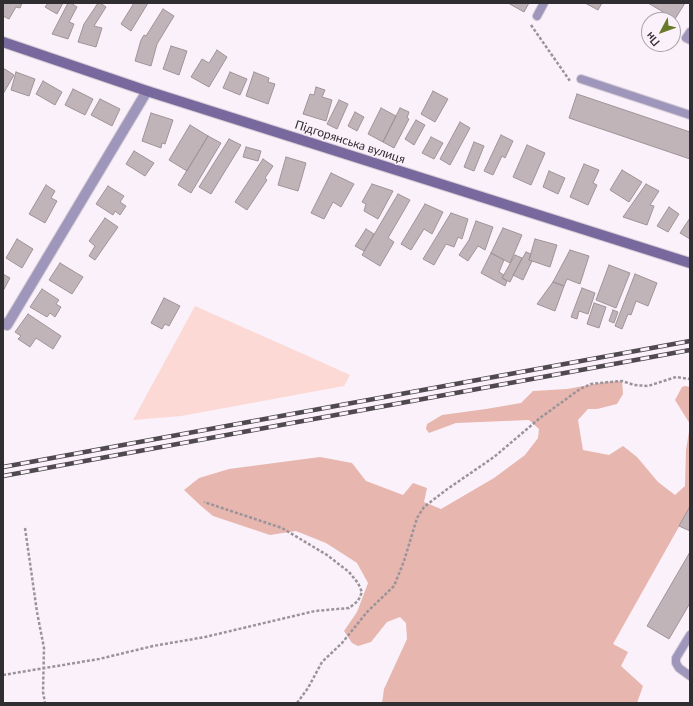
<!DOCTYPE html>
<meta charset="utf-8">
<style>
body{margin:0}
#map{position:relative;width:693px;height:706px;overflow:hidden;background:#faf1fa;font-family:Lato,sans-serif}
canvas{display:block}
.frame{position:absolute;inset:0;border:4px solid #312e31;pointer-events:none}
.north{position:absolute;left:641px;top:12px;width:40px;height:40px;box-sizing:border-box;background:#faf1fa;border:1px solid #aaa3aa;border-radius:50%;rotate:229deg;font-size:11px;font-weight:700;line-height:16px;text-align:center;color:#312e31}
.north::after{content:'';display:block;margin:auto;width:14px;height:18px;background:#687a29;clip-path:polygon(50% 0,100% 100%,50% 72%,0 100%)}
</style>
<div id="map">
<canvas width="693" height="706"></canvas>
<div class="frame"></div>
<div class="north">Пн</div>
</div>
<script>
const c = document.querySelector('canvas').getContext('2d');
c.lineJoin = 'round';
function fillPath(path, color) {
  c.fillStyle = color;
  c.fill(path, 'evenodd');
}
function shape(rows) {
  const path = new Path2D();
  for (const r of rows) {
    path.moveTo(r[0], r[1]);
    for (let i = 2; i < r.length; i += 2) path.lineTo(r[i], r[i + 1]);
  }
  return path;
}
function stroke(path, color, width, dash) {
  c.strokeStyle = color;
  c.lineWidth = width;
  c.lineCap = dash ? 'butt' : 'round';
  c.setLineDash(dash || []);
  c.stroke(path);
}
function drawText(font, color, halo, rows, align = 'center') {
  c.font = font + ' Lato,sans-serif';
  c.lineWidth = 3;
  c.setLineDash([]);
  c.textBaseline = 'middle';
  c.strokeStyle = halo;
  c.fillStyle = color;
  for (const [text, x, y, turn = 0] of rows) {
    c.save();
    c.translate(x, y);
    c.rotate((+turn || 0) * Math.PI / 180);
    c.textAlign = isNaN(turn) ? turn : align;
    if (halo) c.strokeText(text, 0, 0);
    c.fillText(text, 0, 0);
    c.restore();
  }
}
fillPath(shape([
 [195,306,310,357,350,375,344,386,181,416,133,420]
]), '#fcd9d4');
fillPath(shape([
 [622,381,623,394,617,404,597,409,588,409,578,420,583,450,609,455,623,446,637,457,658,482,675,495,685,486,686,450,690,426,690,507,613,644,628,652,621,666,643,686,637,703,382,703,384,689,407,639,406,623,400,617,387,622,371,642,358,646,352,643,344,631,357,612,368,583,357,563,326,543,296,531,270,535,213,516,201,506,184,490,199,478,229,469,320,457,352,463,366,481,403,495,413,483,427,488,424,502,441,509,494,478,525,455,538,438,539,429,529,420,456,423,429,433,426,429,427,424,442,415,486,409,521,403,533,391,567,389,606,382],
 [685,386,690,387,690,424,675,400,682,387]
]), '#e7b6ae');
const building = shape([
 [4,3,22,3,20,8,16,7,9,19,3,16,3,6,4,3],
 [48,3,63,3,57,14,45,7,48,3],
 [68,3,71,3,77,7,69,22,74,24,68,39,52,34,68,3],
 [98,3,100,3,106,7,94,26,102,28,96,47,78,42,84,24,98,3],
 [134,3,148,3,131,31,121,24,134,3],
 [508,3,529,3,524,12,508,3],
 [585,3,602,3,598,10,585,3],
 [648,3,685,3,675,19,648,3],
 [163,9,174,16,157,44,151,66,135,61,141,40,144,35,146,36,163,9],
 [171,46,187,51,179,75,163,69,171,46],
 [217,50,227,57,209,87,191,77,202,59,209,63,217,50],
 [3,68,14,75,3,94,3,68],
 [16,72,35,79,29,96,11,90,16,72],
 [230,72,247,79,240,95,223,88,230,72],
 [254,72,269,78,268,82,275,84,268,104,246,96,254,72],
 [43,81,62,92,55,105,36,94,43,81],
 [316,87,325,90,322,97,332,100,326,121,303,114,310,94,314,95,316,87],
 [73,89,93,99,85,115,65,105,73,89],
 [433,91,448,99,435,122,421,114,433,91],
 [577,94,690,132,690,159,569,118,577,94],
 [100,99,120,109,112,126,91,115,100,99],
 [339,100,348,104,337,129,327,124,339,100],
 [381,108,396,116,383,142,368,134,381,108],
 [400,108,409,112,407,118,409,119,394,148,383,142,400,108],
 [355,112,364,117,357,131,348,126,355,112],
 [151,113,173,120,165,144,162,143,161,148,142,141,151,113],
 [416,120,425,125,414,145,405,139,416,120],
 [460,122,470,128,450,165,440,159,460,122],
 [190,125,208,136,187,171,169,160,190,125],
 [501,135,513,141,505,158,502,156,493,175,484,171,501,135],
 [208,136,221,143,191,193,178,185,208,136],
 [431,137,443,143,434,159,422,153,431,137],
 [229,139,241,145,211,194,199,187,229,139],
 [474,142,484,146,474,171,464,167,474,142],
 [527,145,545,153,531,185,513,177,527,145],
 [246,147,261,151,258,161,243,157,246,147],
 [134,151,154,163,145,176,126,164,134,151],
 [286,157,306,163,298,191,278,185,286,157],
 [263,159,273,166,265,178,267,180,247,210,235,202,263,159],
 [584,164,599,170,593,183,597,185,588,205,570,197,584,164],
 [622,170,642,182,629,202,610,190,622,170],
 [549,171,565,178,558,194,543,187,549,171],
 [331,173,354,184,341,207,333,202,324,219,311,213,331,173],
 [372,184,393,191,378,219,364,211,366,204,362,202,372,184],
 [646,184,659,191,650,205,654,206,647,225,623,217,646,184],
 [46,185,55,191,51,198,57,201,45,223,29,214,46,185],
 [108,186,124,196,120,202,126,206,120,215,115,211,113,215,96,204,108,186],
 [398,194,410,200,388,238,394,242,380,266,362,255,398,194],
 [425,204,443,212,432,234,424,229,411,250,401,244,425,204],
 [669,207,679,214,668,232,657,226,669,207],
 [451,213,468,219,462,239,458,237,454,247,446,244,434,265,423,259,451,213],
 [105,218,118,227,95,260,89,256,95,246,89,241,105,218],
 [690,218,690,239,680,233,690,218],
 [476,221,493,227,485,250,478,246,468,261,459,255,469,240,476,221],
 [503,228,522,235,510,263,491,253,503,228],
 [366,229,374,234,364,251,355,246,366,229],
 [17,239,33,249,22,268,6,258,17,239],
 [535,239,557,245,550,267,529,260,535,239],
 [570,250,589,256,580,284,567,279,564,286,553,282,570,250],
 [526,252,531,254,529,260,532,261,523,280,513,275,526,252],
 [491,253,504,260,499,272,504,275,502,278,507,281,505,286,481,273,491,253],
 [515,255,522,258,510,282,502,278,515,255],
 [60,263,83,277,72,294,49,280,60,263],
 [609,265,630,273,616,308,596,300,609,265],
 [3,274,10,278,3,291,3,274],
 [635,274,657,283,648,306,636,301,631,315,628,314,622,329,615,326,635,274],
 [553,282,564,286,555,311,537,304,553,282],
 [582,288,595,293,588,314,579,311,577,319,571,317,582,288],
 [42,289,59,300,56,304,61,307,55,317,50,313,47,317,30,307,42,289],
 [164,298,180,306,169,326,165,324,162,329,151,323,164,298],
 [594,303,606,307,599,328,587,324,594,303],
 [613,310,618,312,614,323,609,321,613,310],
 [28,314,61,336,53,349,36,338,30,347,18,339,21,336,15,332,28,314],
 [689,508,690,509,690,531,679,526,689,508],
 [690,552,690,603,669,639,647,626,690,552]
]);
fillPath(building, '#c1b4b8');
stroke(building, '#a09397', 1);
const service = shape([
 [537,16,544,3],
 [690,32,686,38,690,40],
 [581,79,690,115],
 [690,635,676,658,676,663,679,668,690,676]
]);
const minor = shape([
 [3,323,7,325,147,91]
]);
const secondary = shape([
 [3,42,147,91,690,263]
]);
stroke(service, '#d6ced6', 10);
stroke(minor, '#d6ced6', 12);
stroke(secondary, '#d6ced6', 12);
stroke(shape([
 [531,25,570,81],
 [25,528,37,612,44,648,43,692,45,703],
 [3,675,99,659,153,646,205,637,315,611,349,608,358,601,362,592,358,583,349,572,327,555,282,528,204,502],
 [297,703,308,688,322,662,342,643,367,612,394,586,404,561,417,518,424,507,446,490,494,457,540,418,580,389,591,384,609,382,622,381,634,385,648,386,676,377,690,379]
]), '#9a949a', 2.5, [3, 2]);
stroke(service, '#9f96bb', 8);
stroke(minor, '#9f96bb', 10);
stroke(secondary, '#77699d', 10);
const rail = shape([
 [3,467,690,341],
 [3,476,690,350]
]);
stroke(rail, '#4e4a4e', 4.5);
stroke(rail, '#faf1fa', 3, [9]);
drawText('12px', '#312e31', '#faf1fa', [
 ["Підгорянська вулиця",350,142,18]
]);
</script>
